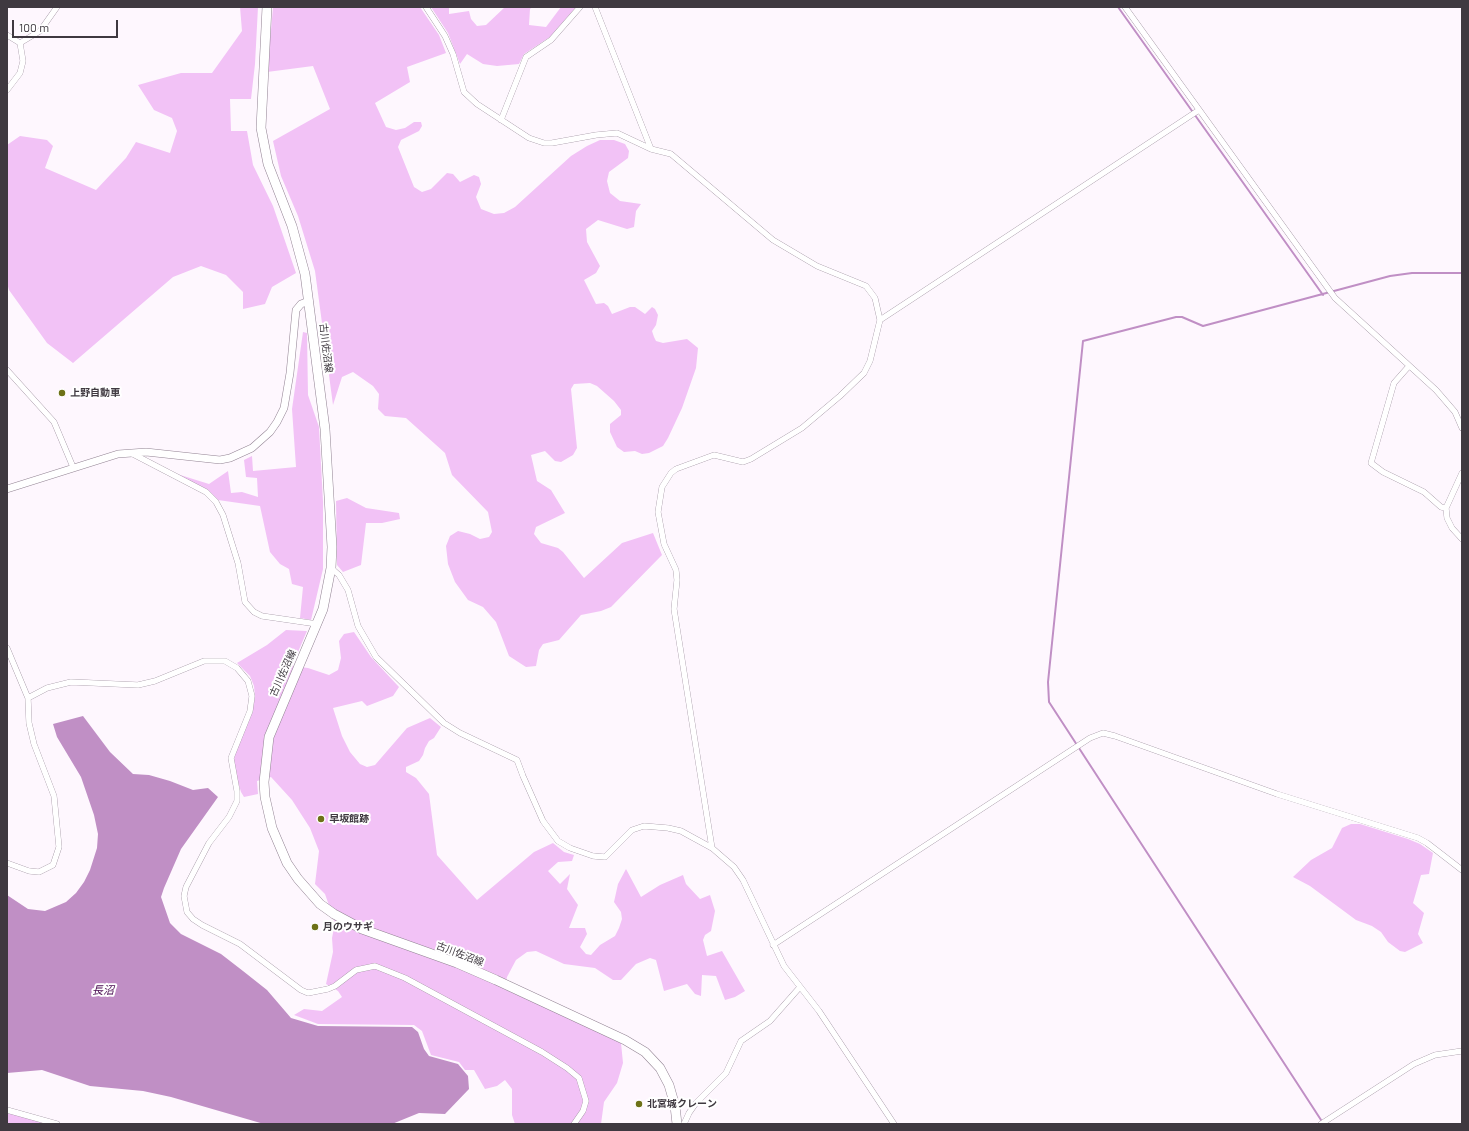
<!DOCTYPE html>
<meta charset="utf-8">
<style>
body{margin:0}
#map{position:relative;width:1469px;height:1131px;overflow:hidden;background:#fef7fe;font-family:Barlow,sans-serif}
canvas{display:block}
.frame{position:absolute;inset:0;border:8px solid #3f3940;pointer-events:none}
.scale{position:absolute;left:12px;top:20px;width:106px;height:18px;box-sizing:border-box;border:2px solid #3f3940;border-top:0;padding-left:5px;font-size:12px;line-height:14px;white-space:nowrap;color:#3f3940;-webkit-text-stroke:3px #fff;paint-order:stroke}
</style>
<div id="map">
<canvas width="1469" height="1131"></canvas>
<div class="frame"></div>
<div class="scale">100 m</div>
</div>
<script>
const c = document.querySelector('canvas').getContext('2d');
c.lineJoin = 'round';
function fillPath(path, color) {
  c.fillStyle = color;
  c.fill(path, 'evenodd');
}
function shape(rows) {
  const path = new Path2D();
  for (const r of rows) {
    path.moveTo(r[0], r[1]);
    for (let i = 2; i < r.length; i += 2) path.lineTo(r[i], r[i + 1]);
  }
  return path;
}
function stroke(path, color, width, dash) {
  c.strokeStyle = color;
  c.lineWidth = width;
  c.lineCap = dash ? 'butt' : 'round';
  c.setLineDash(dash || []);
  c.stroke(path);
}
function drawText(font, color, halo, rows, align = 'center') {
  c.font = font + ' Barlow,"Noto Sans JP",sans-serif';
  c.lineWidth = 4;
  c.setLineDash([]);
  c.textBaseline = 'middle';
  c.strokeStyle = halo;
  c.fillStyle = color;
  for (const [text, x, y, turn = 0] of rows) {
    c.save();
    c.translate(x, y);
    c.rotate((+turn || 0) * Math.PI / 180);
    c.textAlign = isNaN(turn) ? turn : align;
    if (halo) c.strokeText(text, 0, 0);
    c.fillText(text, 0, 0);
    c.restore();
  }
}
fillPath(shape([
 [240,7,258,7,255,64,251,99,230,99,231,131,247,131,253,165,273,206,296,273,272,287,265,304,243,309,243,292,226,275,201,266,173,277,73,363,47,343,9,290,7,283,7,145,20,136,47,140,53,146,45,168,96,190,126,158,136,142,170,153,177,131,172,118,154,110,138,85,181,73,212,73,242,31],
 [277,7,420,7,439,35,446,53,407,67,410,82,375,103,386,127,396,130,405,128,414,122,421,122,422,126,419,131,401,140,398,147,414,187,422,192,431,189,447,173,453,174,460,182,474,175,479,177,481,184,476,197,481,209,494,214,504,213,515,207,571,156,587,146,600,140,614,140,625,144,629,151,628,158,609,172,607,181,610,193,620,201,641,204,636,211,634,227,627,229,598,220,586,229,587,242,600,266,596,273,584,280,596,304,604,303,608,306,612,314,630,307,635,307,645,314,652,307,655,309,658,315,656,325,652,331,654,337,656,341,663,343,687,339,698,348,696,368,682,408,668,438,663,446,649,453,642,454,635,451,624,452,617,447,610,432,610,424,621,415,621,410,614,401,597,386,590,383,574,384,571,389,577,448,573,455,561,462,555,461,545,451,531,455,537,481,551,490,565,513,536,527,534,534,541,543,558,548,563,552,584,578,622,543,653,533,662,555,611,607,601,611,581,615,559,640,543,644,539,650,536,666,526,667,509,656,496,622,483,607,468,600,455,582,448,564,446,546,450,536,458,531,470,534,480,539,489,537,492,532,488,512,452,475,445,453,406,418,385,416,378,409,379,394,373,386,353,372,342,377,333,405,315,271,298,216,281,176,273,141,330,109,313,66,267,72,273,8],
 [431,7,449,7,449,14,469,11,471,19,477,26,486,25,505,7,532,7,530,9,529,25,546,27,561,7,576,7,550,37,524,54,519,64,497,66,483,64,467,54,460,64,448,33],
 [303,332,307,333,308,395,319,427,323,502,323,569,311,620,300,618,303,587,292,584,289,569,280,564,270,552,260,506,218,500,208,490,177,474,209,484,228,471,231,493,242,492,258,497,257,478,246,477,244,460,252,456,253,471,296,467,292,409],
 [347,498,366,508,399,513,400,519,382,523,366,523,361,565,343,572,337,565,336,501],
 [286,630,307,631,292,666,308,668,329,675,338,670,341,658,339,641,344,634,354,632,371,657,399,687,393,696,367,706,362,701,333,708,342,736,350,752,360,764,367,767,375,765,407,728,430,718,441,727,434,738,429,741,425,748,423,755,419,761,406,767,406,772,416,778,429,794,437,855,477,900,534,852,553,843,564,852,574,855,572,861,558,862,548,871,560,884,570,874,567,889,578,905,569,928,585,928,587,934,580,947,586,954,591,955,600,945,615,936,619,928,622,919,621,912,614,902,618,884,626,869,641,897,660,885,683,875,686,884,700,899,710,895,715,911,711,931,705,935,703,940,707,956,722,951,745,991,735,997,725,1000,716,976,702,975,701,996,695,994,687,984,664,991,656,960,650,958,636,964,621,980,613,980,595,968,564,964,536,951,527,952,516,960,507,977,504,989,580,1023,621,1043,623,1063,617,1083,604,1102,601,1124,515,1124,512,1115,512,1089,505,1080,497,1086,485,1089,474,1070,465,1070,459,1062,431,1055,422,1031,414,1025,318,1024,294,1015,304,1009,322,1011,342,997,338,991,326,984,333,952,332,938,335,923,325,894,315,884,319,851,310,828,292,800,271,777,257,781,258,794,244,797,241,792,233,766,235,754,252,713,255,697,254,686,250,676,237,663,267,645],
 [1351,824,1360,824,1408,839,1420,844,1433,853,1429,874,1421,875,1413,903,1424,913,1418,934,1423,943,1405,952,1400,951,1388,942,1381,932,1372,926,1356,920,1310,886,1293,877,1311,860,1332,848,1342,828],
 [7,1113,43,1119,56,1124,7,1124]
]), '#f2c2f6');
fillPath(shape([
 [83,716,110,752,133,774,149,775,170,781,193,790,208,788,218,797,181,849,164,888,161,897,170,923,181,934,221,954,243,971,267,990,291,1018,318,1026,412,1027,418,1032,424,1049,429,1056,458,1064,468,1076,469,1089,445,1114,419,1113,392,1124,264,1124,171,1097,143,1091,90,1086,42,1070,7,1073,7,895,28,909,45,911,66,902,76,893,84,882,90,870,97,848,98,834,94,815,81,777,57,737,53,724]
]), '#c08fc5');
stroke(shape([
 [1118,7,1323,295],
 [1323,1123,1049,702,1048,682,1083,341,1176,317,1182,317,1203,326,1390,276,1412,273,1462,273]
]), '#c08fc5', 2);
const minor = shape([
 [426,7,445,36,453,54,464,92,477,104,529,138,544,143,552,143,596,135,617,133,651,149,671,154,773,240,817,266,866,286,875,298,880,320,870,361,864,373,840,396,802,428,751,459,743,462,714,455,676,469,671,473,662,487,658,512,664,544,676,570,677,580,674,609,712,848],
 [595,7,651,149],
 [1125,7,1335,298,1436,390,1455,412,1462,428],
 [7,35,20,43,23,61,20,73,7,90],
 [20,43,40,31,57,7],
 [501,120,526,57,551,40,580,7],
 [880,320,1199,110],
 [1409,366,1394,383,1371,463,1383,472,1424,492,1441,507,1446,508],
 [7,370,54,422,73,467],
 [131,453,206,492,216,502,223,515,238,563,245,602,254,612,262,616,317,624],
 [1462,473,1446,508,1447,518,1452,528,1462,539],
 [331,568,339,575,348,590,358,626,376,657,444,723,460,733,517,760,523,776,543,821,558,841,570,848,593,856,605,857,632,830,644,826,668,828,681,831,712,848,734,867,743,880,784,966,819,1011,894,1124],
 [7,648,28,698,29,723,34,744,54,796,59,847,53,865,39,872,29,871,7,863],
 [28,698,47,688,71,682,138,685,155,681,204,661,225,661,237,668,248,681,252,696,250,711,231,758,237,791,237,801,229,817,209,843,186,887,184,896,187,912,193,919,202,925,240,944,301,990,308,993,328,989,335,986,356,970,375,966,405,978,542,1052,567,1068,579,1078,586,1101,583,1111,574,1124],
 [773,945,1090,738,1103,733,1115,736,1277,794,1418,838,1427,843,1462,870],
 [7,1110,57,1124],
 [684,1124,689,1113,696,1103,726,1073,741,1041,770,1021,800,987],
 [1321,1124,1414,1064,1435,1055,1462,1051]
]);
const tertiary = shape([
 [7,489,118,454,146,452,220,460,230,458,252,448,270,432,277,422,284,408,290,373,296,310,301,304,309,301]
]);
const primary = shape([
 [267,7,261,128,268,164,292,226,305,274,325,429,332,547,331,568,323,609,269,737,264,782,265,797,272,828,287,863,298,879,320,904,334,914,362,929,457,963,496,980,625,1040,645,1052,660,1068,669,1085,675,1106,677,1124]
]);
stroke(minor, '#928393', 6);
stroke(tertiary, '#928393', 8);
stroke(primary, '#928393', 10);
stroke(minor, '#fff', 5.5);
stroke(tertiary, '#fff', 7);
stroke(primary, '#fff', 9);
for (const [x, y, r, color] of [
 [62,393,4,"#6d7117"],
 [321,819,4,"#6d7117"],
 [315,927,4,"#6d7117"],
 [639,1104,4,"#6d7117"]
]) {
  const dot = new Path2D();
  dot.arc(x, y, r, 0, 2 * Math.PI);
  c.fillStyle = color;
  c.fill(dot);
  stroke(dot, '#fff', 1.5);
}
drawText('10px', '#3f3940', '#fff', [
 ["古川佐沼線",326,348,83],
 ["古川佐沼線",283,673,-66],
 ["古川佐沼線",460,954,21]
]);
drawText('bold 10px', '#3f3940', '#fff', [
 ["上野自動車",70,393],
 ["早坂館跡",329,819],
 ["月のウサギ",323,927],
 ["北宮城クレーン",647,1104]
], 'left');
drawText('italic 11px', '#46084e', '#fff', [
 ["長沼",103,990]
]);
</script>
